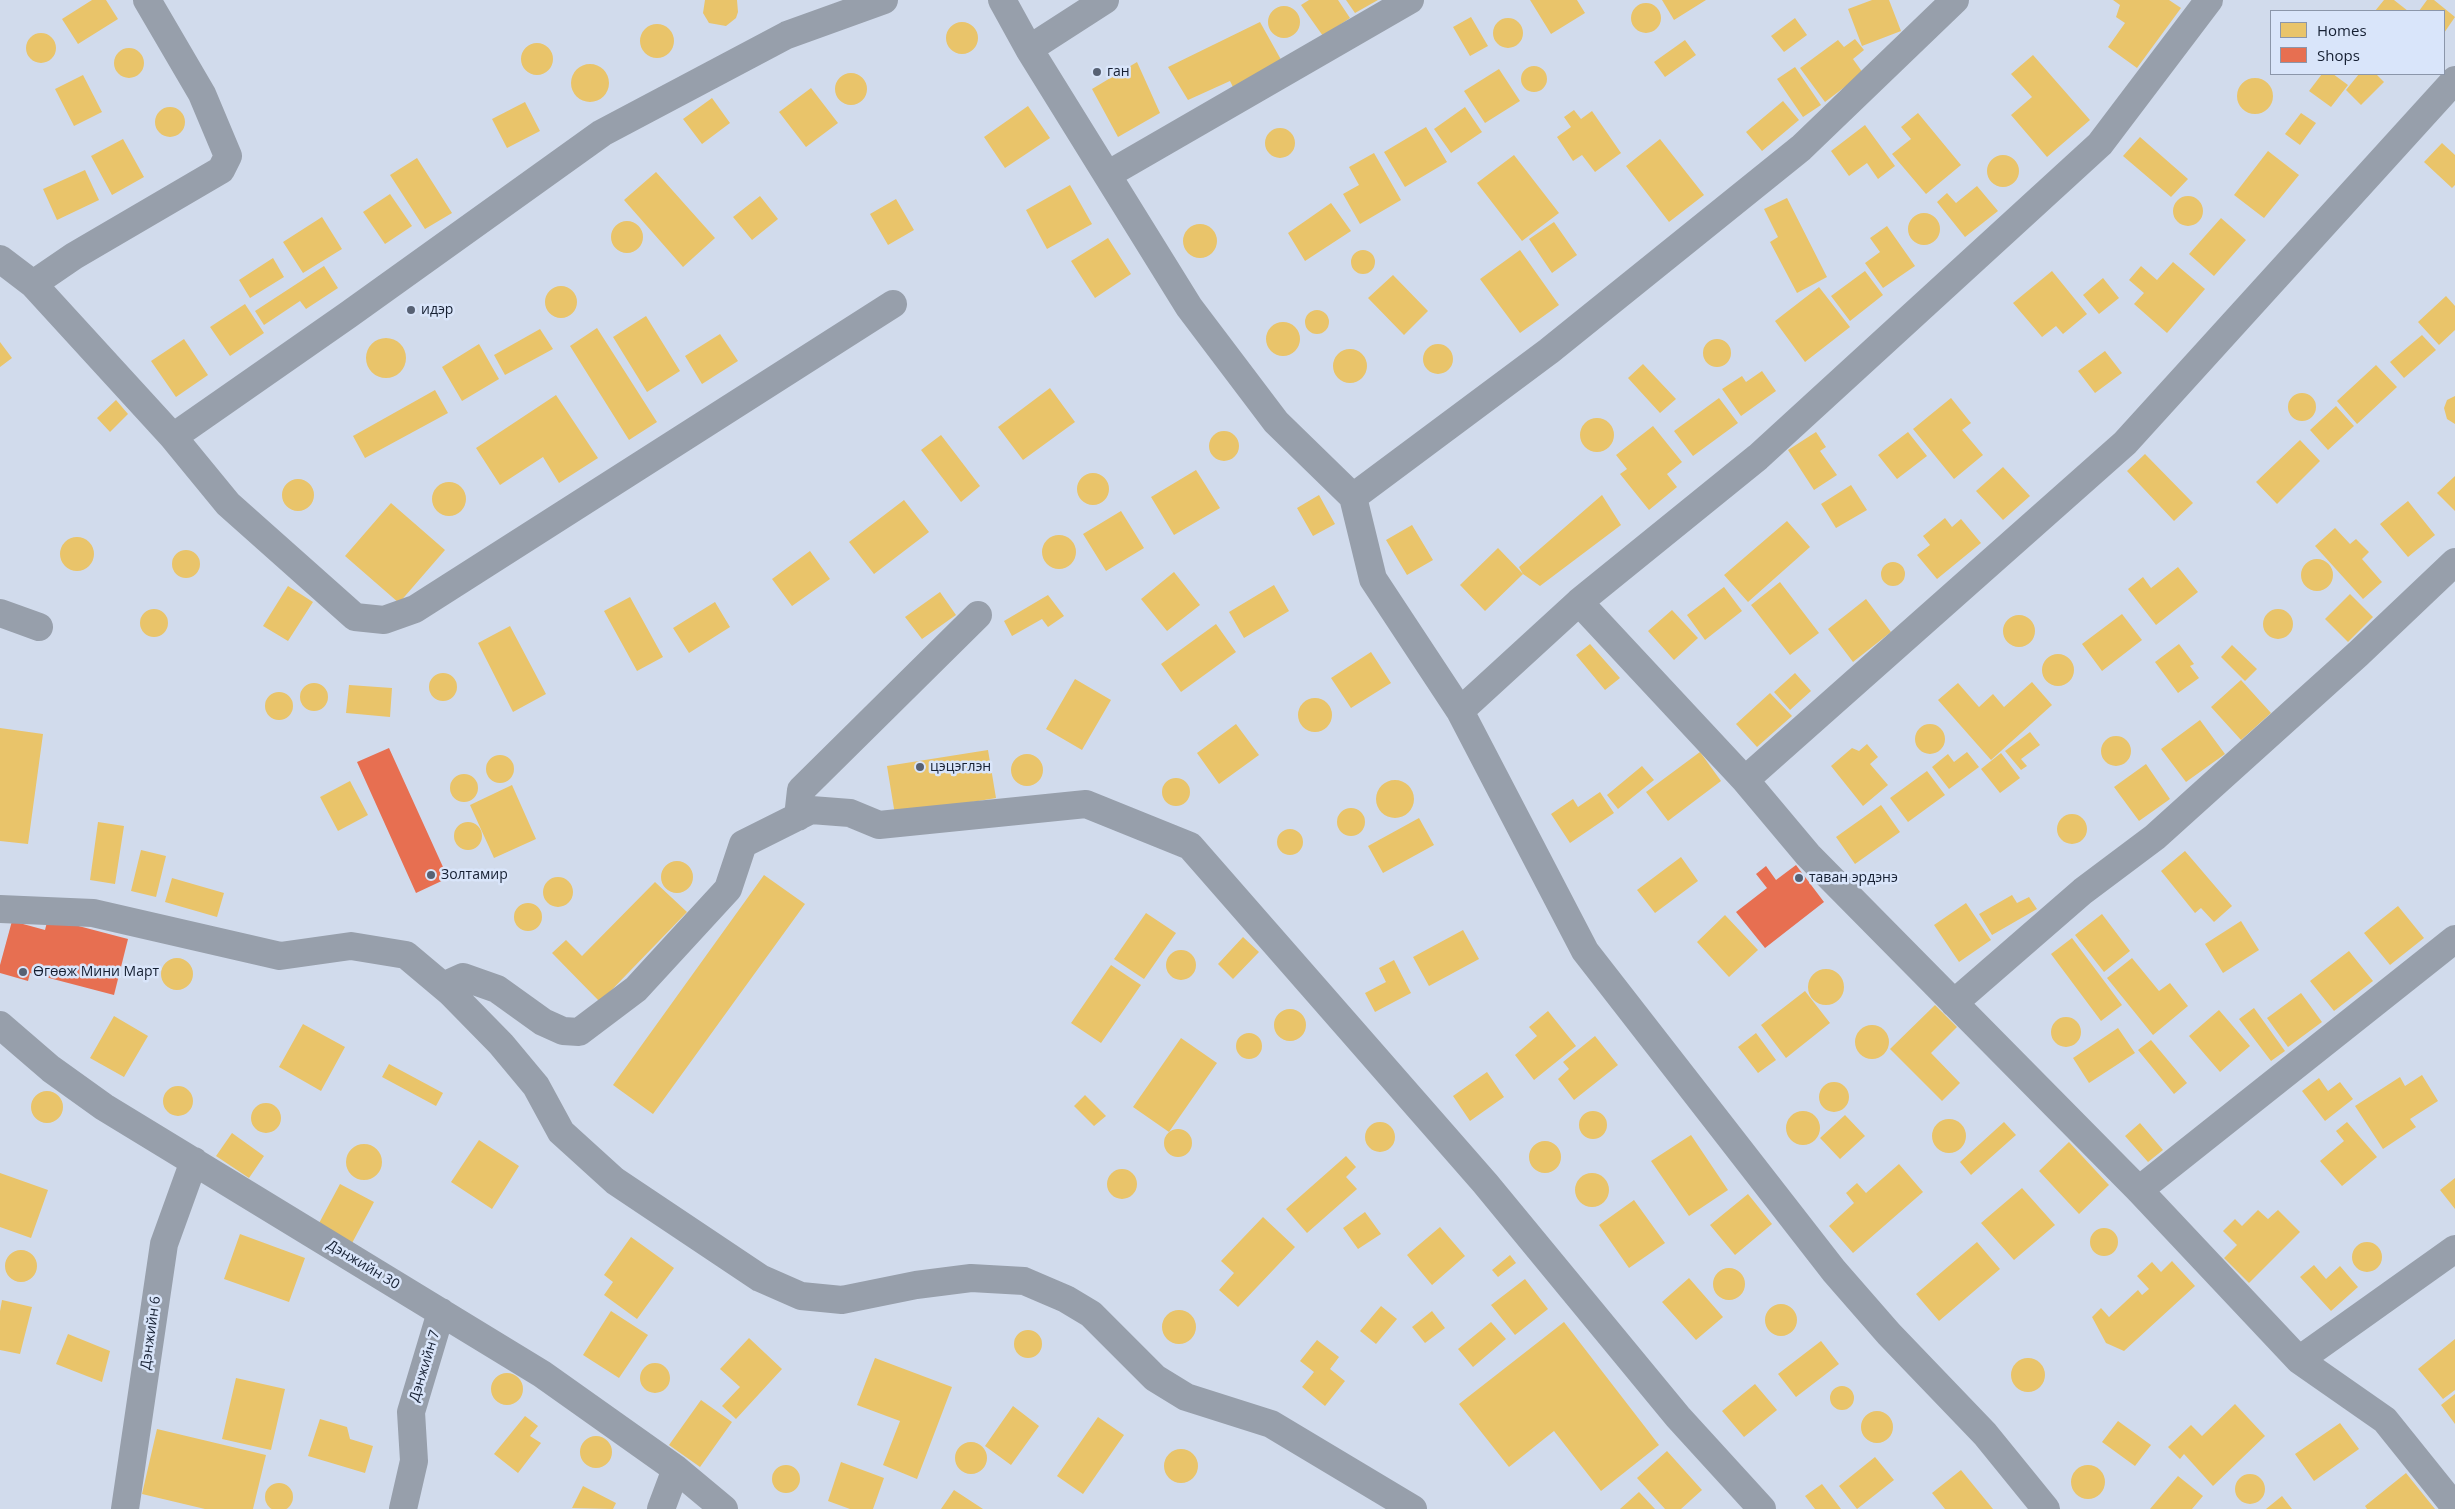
<!DOCTYPE html>
<meta charset="utf-8">
<style>
body{margin:0}
#map{position:relative;width:2455px;height:1509px;overflow:hidden;background:#d1dbec;font-family:"Open Sans",sans-serif}
canvas{display:block}
.legend{position:absolute;left:2270px;top:10px;width:175px;height:65px;box-sizing:border-box;background:#d9e5fa;border:1px solid #8b96aa;margin:0;padding:6px 9px;list-style:none;font-size:15px;color:#151f32}
.legend li{display:flex;align-items:center;gap:10px;height:25px}
.legend b{width:25px;border:1px solid #8b96aa}
</style>
<div id="map">
<canvas width="2455" height="1509"></canvas>
<ul class="legend">
<li><b style="height:14px;background:#e9c46a"></b>Homes</li>
<li><b style="height:14px;background:#e76f51"></b>Shops</li>
</ul>
</div>
<script>
const c = document.querySelector('canvas').getContext('2d');
c.lineJoin = 'round';
function fillPath(path, color) {
  c.fillStyle = color;
  c.fill(path, 'evenodd');
}
function shape(rows) {
  const path = new Path2D();
  for (const r of rows) {
    if (r.length === 3) {
      path.moveTo(r[0] + r[2], r[1]);
      path.arc(r[0], r[1], r[2], 0, 2 * Math.PI);
      continue;
    }
    path.moveTo(r[0], r[1]);
    for (let i = 2; i < r.length; i += 2) path.lineTo(r[i], r[i + 1]);
  }
  return path;
}
function stroke(path, color, width, dash) {
  c.strokeStyle = color;
  c.lineWidth = width;
  c.lineCap = dash ? 'butt' : 'round';
  c.setLineDash(dash || []);
  c.stroke(path);
}
function drawText(font, color, halo, rows, align = 'center') {
  c.font = font + ' "Open Sans",sans-serif';
  c.lineWidth = 5;
  c.setLineDash([]);
  c.textBaseline = 'middle';
  c.strokeStyle = halo;
  c.fillStyle = color;
  for (const [text, x, y, turn = 0] of rows) {
    c.save();
    c.translate(x, y);
    c.rotate((+turn || 0) * Math.PI / 180);
    c.textAlign = isNaN(turn) ? turn : align;
    if (halo) c.strokeText(text, 0, 0);
    c.fillText(text, 0, 0);
    c.restore();
  }
}
fillPath(shape([
 [92,0,106,0,118,19,78,44,62,19],
 [705,0,737,0,738,12,736,18,726,26,709,23,703,13],
 [1309,0,1338,0,1350,18,1323,36,1301,5],
 [1346,0,1378,0,1355,13],
 [1530,0,1577,0,1585,13,1551,34],
 [1662,0,1706,0,1674,20],
 [1872,0,1889,0,1901,31,1862,46,1848,9],
 [2113,0,2169,0,2181,8,2137,68,2108,47,2125,23,2116,17,2120,5],
 [2384,0,2394,0,2408,11,2375,11],
 [2427,0,2434,0,2455,17,2444,33,2444,11,2419,11],
 [1646,18,15],
 [1284,22,16],
 [1471,17,1488,46,1470,56,1453,27],
 [1508,33,15],
 [1795,18,1807,35,1784,52,1771,36],
 [1260,22,1284,65,1235,91,1230,81,1188,100,1168,67],
 [962,38,16],
 [657,41,17],
 [41,48,15],
 [1855,39,1864,50,1853,59,1863,73,1825,102,1800,68,1838,40,1844,47],
 [1685,40,1696,55,1665,77,1654,62],
 [537,59,16],
 [129,63,15],
 [2033,55,2090,120,2047,157,2011,115,2032,97,2011,74],
 [1137,62,1160,113,1118,137,1092,89],
 [590,83,19],
 [1534,79,13],
 [1795,67,1821,105,1803,117,1777,79],
 [1499,69,1520,101,1485,123,1464,91],
 [851,89,16],
 [2322,74,2333,74,2348,85,2331,107,2309,91],
 [2359,74,2376,74,2384,82,2361,105,2346,90],
 [83,75,102,112,74,126,55,89],
 [2255,96,18],
 [811,88,838,123,806,147,779,112],
 [712,98,730,123,702,144,683,119],
 [1783,101,1799,120,1762,151,1746,132],
 [525,102,540,131,507,148,492,119],
 [1028,106,1050,138,1005,168,984,137],
 [170,122,15],
 [1465,107,1482,132,1451,153,1434,129],
 [1574,110,1581,119,1592,111,1621,153,1595,172,1582,155,1573,161,1557,137,1571,127,1564,117],
 [1918,113,1961,165,1926,194,1892,154,1911,139,1901,127],
 [2301,113,2316,123,2300,145,2285,134],
 [1865,125,1895,166,1878,179,1867,163,1849,176,1831,151],
 [1426,127,1447,162,1405,187,1384,152],
 [1280,143,15],
 [2140,137,2188,179,2171,197,2123,156],
 [123,139,144,177,112,195,91,156],
 [1660,139,1704,195,1669,222,1626,166],
 [2442,143,2455,155,2455,185,2452,188,2424,162],
 [2268,151,2299,175,2264,218,2234,195],
 [1374,153,1401,200,1360,224,1343,194,1359,185,1349,167],
 [1514,155,1559,213,1522,241,1477,183],
 [2003,171,16],
 [417,158,452,213,425,229,390,175],
 [85,170,99,200,57,220,43,189],
 [656,172,715,238,683,267,624,200],
 [1070,185,1092,224,1047,249,1026,210],
 [1977,186,1998,211,1965,237,1937,202,1947,193,1956,203],
 [390,194,412,226,385,244,363,212],
 [2188,211,15],
 [760,196,778,219,752,240,733,217],
 [1787,198,1827,277,1797,293,1770,242,1778,237,1764,209],
 [896,199,914,230,888,245,870,214],
 [1331,203,1351,231,1305,261,1288,233],
 [1924,229,16],
 [322,217,342,249,303,273,283,242],
 [2221,218,2246,240,2214,276,2189,254],
 [627,237,16],
 [1554,222,1577,255,1552,273,1529,239],
 [1200,241,17],
 [1887,226,1915,266,1883,288,1865,263,1880,252,1870,238],
 [1108,238,1131,274,1095,298,1071,261],
 [1520,250,1559,305,1520,333,1480,279],
 [1363,262,12],
 [273,258,284,277,250,298,239,280],
 [2173,262,2205,289,2167,333,2134,304,2144,293,2129,280,2141,266,2157,280],
 [324,266,338,288,306,309,300,301,264,325,255,311],
 [1865,271,1883,295,1850,321,1831,296],
 [2052,271,2087,314,2063,334,2056,326,2042,337,2013,303],
 [1393,275,1428,311,1404,335,1368,298],
 [2103,278,2119,298,2099,314,2083,295],
 [561,302,16],
 [1819,287,1850,327,1805,362,1775,321],
 [2446,296,2455,306,2455,330,2439,345,2418,322],
 [245,304,264,333,230,356,210,327],
 [1317,322,12],
 [646,316,680,371,647,392,613,337],
 [1283,339,17],
 [597,328,657,422,629,440,570,346],
 [540,329,553,349,505,375,494,355],
 [720,334,738,361,702,384,685,356],
 [2422,335,2436,350,2404,378,2390,362],
 [386,358,20],
 [1717,353,14],
 [184,339,208,375,176,397,151,361],
 [0,342,12,358,0,367],
 [479,344,499,379,462,401,442,367],
 [1438,359,15],
 [1350,366,17],
 [2105,351,2122,373,2095,393,2078,371],
 [1643,364,1676,399,1660,413,1628,378],
 [2376,365,2397,387,2357,424,2337,401],
 [1762,371,1776,391,1741,416,1722,389,1742,376,1746,382],
 [1050,388,1075,422,1023,460,998,427],
 [435,390,448,413,365,458,353,436],
 [2302,407,14],
 [556,395,598,458,559,483,543,457,500,485,476,448],
 [2455,396,2455,424,2447,419,2444,408,2447,400],
 [1719,398,1738,423,1693,456,1674,431],
 [1951,398,1971,423,1962,430,1983,455,1954,479,1913,429],
 [116,400,128,414,110,432,97,418],
 [2336,406,2354,426,2328,450,2310,430],
 [1597,435,17],
 [1653,426,1682,462,1667,474,1677,487,1649,510,1620,474,1627,469,1616,455],
 [1224,446,15],
 [1816,432,1826,447,1820,451,1837,475,1814,490,1788,450],
 [1908,432,1927,456,1897,479,1878,455],
 [941,435,980,486,961,502,921,450],
 [2300,440,2320,461,2277,504,2256,482],
 [2145,454,2193,503,2174,521,2127,471],
 [2003,467,2030,496,2003,520,1976,491],
 [1196,470,1220,508,1174,535,1151,497],
 [1093,489,16],
 [2455,476,2455,511,2437,493],
 [298,495,16],
 [449,499,17],
 [1851,485,1867,510,1836,528,1821,504],
 [1319,495,1335,524,1313,536,1297,508],
 [1602,495,1621,525,1540,586,1523,574,1485,611,1460,585,1498,548,1523,574,1519,567],
 [904,500,929,532,874,574,849,542],
 [2408,501,2435,535,2408,557,2380,524],
 [391,503,445,550,399,603,345,556],
 [1121,511,1144,548,1106,571,1083,534],
 [1945,518,1952,527,1961,519,1981,543,1937,579,1917,555,1930,545,1923,536],
 [1787,521,1810,547,1748,602,1724,575],
 [1412,525,1433,560,1407,575,1386,540],
 [2335,528,2350,544,2356,539,2369,552,2362,559,2382,582,2363,599,2315,546],
 [1059,552,17],
 [77,554,17],
 [186,564,14],
 [810,551,830,579,792,606,772,579],
 [2317,575,16],
 [1893,574,12],
 [2178,567,2198,592,2156,625,2128,589,2143,577,2151,588],
 [1174,572,1200,605,1167,631,1141,599],
 [1780,582,1819,633,1790,655,1751,605],
 [1274,585,1289,611,1244,638,1229,612],
 [288,586,313,602,288,641,263,626],
 [1724,587,1742,611,1705,640,1687,615],
 [940,592,956,615,922,639,905,617],
 [2350,594,2373,617,2348,642,2325,619],
 [1048,595,1064,616,1048,627,1042,619,1012,636,1004,621],
 [630,597,663,657,637,671,604,611],
 [1866,599,1891,632,1853,662,1828,629],
 [715,602,730,627,689,653,673,628],
 [2278,624,15],
 [154,623,14],
 [1672,610,1698,638,1674,660,1648,631],
 [2122,614,2142,640,2102,671,2082,644],
 [2019,631,16],
 [1216,624,1236,652,1181,692,1161,664],
 [510,626,546,694,513,712,478,643],
 [1590,644,1620,678,1605,690,1576,655],
 [2179,644,2194,664,2190,666,2199,678,2178,693,2155,662],
 [2232,645,2257,669,2245,681,2221,657],
 [1371,652,1391,683,1351,708,1331,678],
 [2058,670,16],
 [1795,673,1811,691,1790,710,1774,692],
 [443,687,14],
 [1075,679,1111,700,1082,750,1046,729],
 [2241,680,2271,713,2241,740,2211,707],
 [2032,682,2052,705,1991,760,1938,700,1958,683,1979,707,1993,694,2004,707],
 [314,697,14],
 [349,685,392,688,390,717,346,713],
 [279,706,14],
 [1770,693,1792,716,1757,747,1736,724],
 [1315,715,17],
 [2200,720,2225,754,2186,782,2161,749],
 [1236,724,1259,755,1219,784,1197,753],
 [1930,739,15],
 [0,728,43,734,28,844,0,841],
 [2030,732,2040,745,2021,759,2027,766,2021,770,2005,751],
 [2116,751,15],
 [1867,744,1878,757,1870,764,1888,785,1863,806,1831,766,1852,748,1859,751],
 [988,750,996,798,895,815,887,766],
 [1700,752,1721,781,1668,821,1646,792],
 [1967,752,1979,767,1949,789,1932,767,1948,754,1954,762],
 [2001,753,2020,778,2000,793,1981,769],
 [1027,770,16],
 [500,769,14],
 [2146,764,2170,799,2139,821,2114,787],
 [1642,766,1654,780,1618,809,1607,795],
 [1927,771,1945,795,1908,822,1890,798],
 [464,788,14],
 [1176,792,14],
 [1395,799,19],
 [350,781,368,815,338,831,320,797],
 [512,785,536,839,494,858,470,805],
 [1600,792,1614,813,1570,843,1551,814,1573,799,1578,807],
 [1881,805,1900,832,1855,864,1836,837],
 [1351,822,14],
 [2072,829,15],
 [1419,818,1434,845,1383,873,1368,846],
 [98,822,124,826,115,884,90,880],
 [468,836,14],
 [1290,842,13],
 [141,850,166,856,156,897,131,891],
 [2185,851,2232,906,2214,922,2201,908,2195,913,2161,871],
 [1681,857,1698,881,1655,913,1637,890],
 [677,877,16],
 [764,875,805,904,653,1114,613,1085],
 [558,892,15],
 [172,878,224,893,217,917,165,902],
 [655,882,687,912,600,1002,552,953,566,940,582,956],
 [2012,895,2017,903,2029,897,2037,909,1992,935,1979,914],
 [528,917,14],
 [1966,903,1991,940,1959,962,1934,925],
 [2398,906,2424,938,2390,965,2364,933],
 [1146,913,1176,933,1144,979,1114,959],
 [2102,914,2130,951,2104,972,2075,935],
 [1725,915,1758,950,1729,977,1697,942],
 [2241,921,2259,950,2223,973,2205,944],
 [1463,930,1479,959,1429,986,1413,957],
 [1243,937,1259,952,1233,979,1218,964],
 [2072,938,2122,1005,2101,1021,2051,954],
 [1181,965,15],
 [2349,951,2373,981,2334,1011,2310,981],
 [2132,958,2159,991,2170,983,2188,1006,2153,1035,2107,978],
 [177,974,16],
 [1394,960,1411,993,1375,1012,1365,993,1386,982,1379,968],
 [1111,965,1141,985,1101,1043,1071,1023],
 [1826,987,18],
 [1805,991,1830,1023,1786,1058,1761,1025],
 [2301,993,2322,1022,2288,1047,2267,1018],
 [1935,1005,1957,1027,1931,1053,1960,1083,1942,1101,1890,1049],
 [2254,1008,2285,1051,2271,1061,2239,1019],
 [1290,1025,16],
 [2219,1010,2250,1046,2220,1072,2189,1036],
 [1548,1011,1576,1046,1534,1080,1515,1055,1537,1036,1529,1027],
 [114,1016,148,1036,124,1077,90,1058],
 [2066,1032,15],
 [303,1024,345,1047,321,1091,279,1067],
 [1872,1042,17],
 [2118,1028,2135,1053,2089,1083,2073,1058],
 [1756,1033,1776,1060,1758,1073,1738,1047],
 [1249,1046,13],
 [1595,1036,1618,1065,1574,1100,1558,1079,1569,1069,1563,1062],
 [1181,1038,1217,1063,1169,1132,1133,1107],
 [2151,1040,2187,1083,2174,1094,2138,1050],
 [389,1064,443,1093,436,1106,382,1077],
 [1487,1072,1504,1097,1470,1121,1453,1096],
 [2422,1075,2438,1101,2410,1119,2416,1127,2383,1149,2355,1106,2400,1077,2405,1086],
 [2319,1078,2328,1091,2340,1082,2353,1099,2325,1121,2302,1091],
 [1834,1097,15],
 [178,1101,15],
 [47,1107,16],
 [1085,1095,1106,1116,1094,1126,1074,1106],
 [266,1118,15],
 [1803,1128,17],
 [1593,1125,14],
 [1845,1115,1865,1136,1840,1159,1820,1138],
 [1949,1136,17],
 [1380,1137,15],
 [2004,1122,2016,1135,1971,1175,1960,1162],
 [2347,1122,2377,1157,2342,1186,2320,1161,2344,1141,2336,1131],
 [2140,1123,2163,1150,2148,1162,2125,1136],
 [1178,1143,14],
 [232,1133,264,1156,249,1178,216,1156],
 [1691,1135,1728,1190,1689,1216,1651,1161],
 [479,1140,519,1166,492,1209,451,1182],
 [1545,1157,16],
 [2069,1142,2109,1185,2079,1214,2039,1171],
 [364,1162,18],
 [1346,1156,1356,1167,1346,1177,1357,1189,1307,1233,1286,1209],
 [1899,1164,1923,1192,1853,1253,1829,1226,1854,1203,1846,1193,1857,1183,1866,1193],
 [1122,1184,15],
 [0,1173,48,1190,31,1238,0,1227],
 [1592,1190,17],
 [2455,1178,2455,1209,2440,1190],
 [340,1184,374,1202,351,1245,317,1227],
 [2022,1188,2055,1225,2014,1260,1981,1223],
 [1748,1194,1772,1224,1735,1255,1710,1225],
 [1634,1200,1665,1243,1629,1268,1599,1225],
 [2258,1210,2268,1219,2278,1210,2300,1232,2249,1283,2224,1258,2237,1245,2223,1231,2235,1219,2242,1226],
 [1365,1212,1381,1234,1358,1249,1343,1228],
 [1263,1217,1295,1247,1238,1307,1219,1290,1234,1273,1221,1261],
 [1440,1227,1465,1256,1432,1285,1407,1255],
 [2104,1242,14],
 [240,1234,305,1258,289,1302,224,1279],
 [631,1237,674,1268,637,1319,604,1295,613,1282,604,1275],
 [2367,1257,15],
 [1977,1242,2000,1269,1939,1321,1916,1294],
 [21,1266,16],
 [1510,1255,1516,1263,1498,1277,1492,1270],
 [2172,1261,2195,1286,2124,1351,2106,1343,2092,1317,2101,1308,2109,1317,2138,1290,2142,1295,2149,1289,2137,1276,2152,1262,2161,1272],
 [2314,1265,2326,1279,2340,1266,2358,1287,2331,1311,2300,1277],
 [1729,1284,16],
 [1689,1278,1723,1317,1696,1340,1662,1302],
 [1525,1279,1548,1309,1515,1335,1491,1305],
 [2,1300,32,1307,20,1354,0,1350,0,1311],
 [1781,1320,16],
 [1381,1306,1397,1319,1376,1344,1360,1331],
 [1179,1327,17],
 [611,1311,648,1335,619,1378,583,1355],
 [1432,1311,1445,1328,1425,1343,1412,1327],
 [1491,1322,1506,1339,1473,1367,1458,1349],
 [1564,1322,1659,1445,1601,1491,1554,1431,1509,1467,1459,1404],
 [1028,1344,14],
 [68,1334,110,1351,102,1382,56,1364],
 [749,1338,782,1369,736,1419,722,1406,740,1387,720,1369],
 [2455,1339,2455,1390,2443,1399,2418,1369],
 [1317,1340,1339,1357,1330,1369,1345,1381,1325,1406,1302,1387,1314,1372,1300,1361],
 [1821,1341,1839,1364,1796,1397,1778,1374],
 [875,1358,952,1387,917,1479,883,1465,900,1421,857,1405],
 [2028,1375,17],
 [655,1378,15],
 [507,1389,16],
 [236,1378,285,1389,271,1450,222,1439],
 [1755,1384,1777,1410,1744,1437,1722,1411],
 [1842,1398,12],
 [2455,1394,2455,1424,2441,1405],
 [701,1400,732,1422,700,1467,669,1445],
 [2235,1404,2265,1436,2213,1486,2184,1454,2180,1459,2168,1447,2191,1425,2202,1436],
 [1013,1406,1039,1426,1011,1465,985,1446],
 [1877,1427,16],
 [525,1416,538,1426,530,1436,541,1443,518,1473,494,1454],
 [1098,1417,1124,1435,1083,1494,1057,1476],
 [320,1419,347,1427,350,1439,373,1446,365,1473,308,1456],
 [2118,1421,2151,1445,2135,1466,2102,1442],
 [2340,1423,2359,1449,2314,1481,2295,1454],
 [157,1429,266,1455,253,1509,205,1509,142,1494],
 [596,1452,16],
 [971,1458,16],
 [1181,1466,17],
 [1667,1451,1702,1490,1681,1509,1665,1509,1637,1478],
 [1875,1457,1894,1480,1857,1509,1839,1486],
 [841,1462,884,1478,873,1509,850,1509,828,1501],
 [786,1479,14],
 [2088,1482,17],
 [1961,1470,1993,1509,1945,1509,1932,1493],
 [2406,1473,2435,1509,2367,1509,2365,1506],
 [2250,1489,15],
 [2178,1476,2203,1496,2192,1509,2150,1509],
 [279,1497,14],
 [1822,1484,1841,1509,1815,1509,1805,1496],
 [583,1486,616,1503,613,1509,572,1508],
 [954,1490,983,1509,941,1509],
 [1639,1492,1655,1509,1620,1509],
 [2282,1496,2292,1509,2266,1509]
]), '#e9c46a');
fillPath(shape([
 [389,748,448,878,416,893,357,762],
 [1796,865,1824,902,1765,948,1736,912,1767,888,1756,874,1766,866,1776,880],
 [48,918,128,939,114,995,30,973,28,981,0,973,0,965,12,921,45,930]
]), '#e76f51');
stroke(shape([
 [1002,0,1029,49,1189,307,1276,422,1353,497,1373,579,1460,711,1585,951,1834,1271,1889,1334,1985,1434,2046,1509],
 [1029,49,1105,0],
 [1107,175,1410,0],
 [0,259,33,284,173,437,348,315,602,133,787,35,884,0],
 [33,284,74,256,221,170,228,156,202,94,147,0],
 [173,437,228,504,355,617,384,620,415,609,893,304],
 [1353,497,1549,351,1801,148,1955,0],
 [1579,602,1745,780,1808,855,2139,1190,2299,1360,2385,1420,2455,1507],
 [0,613,39,627],
 [1460,711,1579,602,1758,457,2100,144,2209,0],
 [1745,780,2125,443,2455,80],
 [798,817,801,790,978,615],
 [0,909,93,913,280,956,351,946,406,955,450,992,501,1044,536,1086,561,1132,615,1181,760,1278,801,1296,842,1300,916,1285,971,1278,1024,1281,1066,1299,1091,1314,1155,1378,1186,1397,1271,1424,1413,1509],
 [443,986,463,977,497,989,543,1022,563,1031,579,1032,636,989,728,889,743,844,811,810,850,813,879,825,1086,804,1190,846,1485,1183,1678,1417,1762,1509],
 [1954,1003,2083,891,2155,837,2358,654,2455,562],
 [0,1025,51,1069,104,1107,542,1374,676,1469,724,1509],
 [2139,1190,2455,939],
 [2299,1360,2455,1249],
 [125,1509,164,1244,194,1161],
 [403,1509,414,1461,411,1412,441,1312],
 [661,1509,676,1469]
]), '#979fab', 28);
for (const [x, y, r, color] of [
 [1097,72,5,"#576173"],
 [411,310,5,"#576173"],
 [920,767,5,"#576173"],
 [431,875,5,"#576173"],
 [1799,878,5,"#576173"],
 [23,972,5,"#576173"]
]) {
  const dot = new Path2D();
  dot.arc(x, y, r, 0, 2 * Math.PI);
  c.fillStyle = color;
  c.fill(dot);
  stroke(dot, '#d9e5fa', 2);
}
drawText('14px', '#151f32', '#d9e5fa', [
 ["ган",1107,72],
 ["идэр",421,310],
 ["цэцэглэн",930,767],
 ["Золтамир",441,875],
 ["таван эрдэнэ",1809,878],
 ["Өгөөж Мини Март",33,972]
], 'left');
drawText('14px', '#151f32', '#d9e5fa', [
 ["Дэнжийн 30",363,1265,31],
 ["Дэнжийн 6",151,1333,-82],
 ["Дэнжийн 7",425,1366,-73]
]);
</script>
